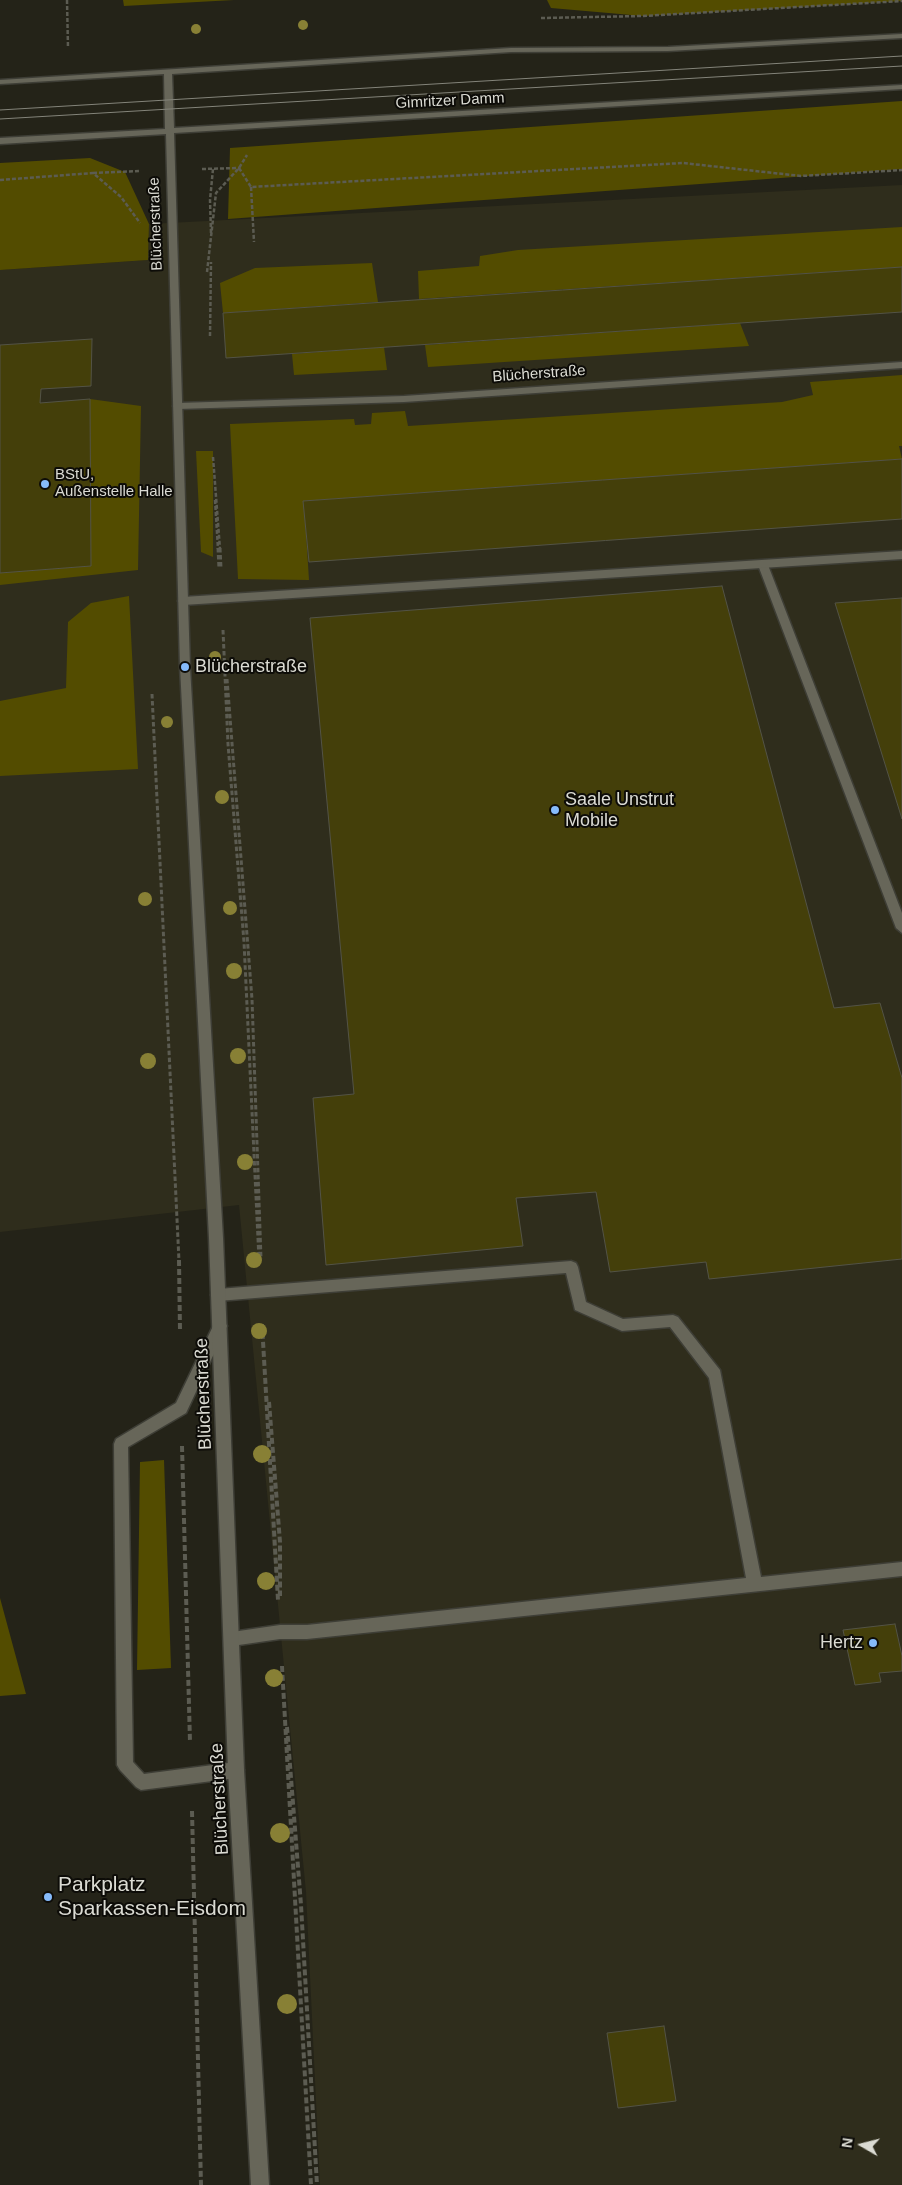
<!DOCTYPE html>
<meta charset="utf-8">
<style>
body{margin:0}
#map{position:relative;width:902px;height:2185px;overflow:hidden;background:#242318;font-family:Arial,sans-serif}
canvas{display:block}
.north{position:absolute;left:837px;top:2120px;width:50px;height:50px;-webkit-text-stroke:4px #0d0c08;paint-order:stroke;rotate:278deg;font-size:14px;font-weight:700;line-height:20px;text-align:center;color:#dbdbd3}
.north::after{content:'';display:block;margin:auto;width:18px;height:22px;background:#dbdbd3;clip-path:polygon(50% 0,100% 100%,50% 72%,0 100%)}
</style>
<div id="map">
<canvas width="902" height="2185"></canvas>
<div class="north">N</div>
</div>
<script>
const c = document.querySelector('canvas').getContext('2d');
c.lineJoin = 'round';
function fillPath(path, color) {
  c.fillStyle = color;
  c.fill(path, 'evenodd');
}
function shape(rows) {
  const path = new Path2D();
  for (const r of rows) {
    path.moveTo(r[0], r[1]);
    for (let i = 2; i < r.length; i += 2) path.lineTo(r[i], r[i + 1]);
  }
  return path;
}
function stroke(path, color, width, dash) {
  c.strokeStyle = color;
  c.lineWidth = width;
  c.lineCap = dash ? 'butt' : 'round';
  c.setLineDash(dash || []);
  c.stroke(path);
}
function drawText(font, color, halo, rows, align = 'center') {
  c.font = font + ' Arial,sans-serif';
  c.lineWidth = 4;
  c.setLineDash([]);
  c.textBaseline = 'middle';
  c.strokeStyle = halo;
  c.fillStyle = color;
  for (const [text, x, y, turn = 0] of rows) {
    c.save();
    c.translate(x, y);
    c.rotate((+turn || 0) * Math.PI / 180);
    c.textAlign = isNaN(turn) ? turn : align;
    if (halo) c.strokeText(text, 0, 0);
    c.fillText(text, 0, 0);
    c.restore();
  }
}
fillPath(shape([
 [902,185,902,2185,320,2185,306,1892,239,1205,0,1232,0,270,148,260,149,224]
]), '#2f2d1c');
fillPath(shape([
 [123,0,234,0,124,6],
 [547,0,902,0,902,1,643,16,551,8],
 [902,101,902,169,228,219,230,148],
 [90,158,125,172,149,224,148,260,0,270,0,163],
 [902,227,902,267,419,299,418,271,479,266,480,256,518,250],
 [372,263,378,302,223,313,220,283,255,268],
 [740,323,749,346,428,367,425,345],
 [384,347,387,370,294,375,292,354],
 [902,375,902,446,899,446,902,459,304,501,309,580,238,579,230,424,354,419,355,425,371,424,372,413,405,411,408,426,782,402,813,395,810,382],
 [90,399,141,406,138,570,0,585,0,573],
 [196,451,213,451,213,557,201,552],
 [129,596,138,769,0,776,0,701,66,688,68,622,91,603],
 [164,1460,171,1668,137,1670,140,1462],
 [0,1598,26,1694,0,1696]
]), '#534c00');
const building = shape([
 [902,267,902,312,226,358,223,313,902,267],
 [92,339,91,386,41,389,40,403,90,399,91,566,0,573,0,345,92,339],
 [902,459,902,519,309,562,303,501,902,459],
 [722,586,834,1008,880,1003,902,1078,902,1259,709,1279,706,1262,610,1272,596,1192,516,1198,523,1246,326,1265,313,1098,354,1094,310,618,722,586],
 [902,598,902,819,835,603,902,598],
 [895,1624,902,1656,902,1671,879,1673,881,1682,855,1685,843,1630,895,1624],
 [664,2026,676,2101,618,2108,607,2033,664,2026]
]);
fillPath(building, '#443f0a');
stroke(building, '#535346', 1);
const lane = shape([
 [763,561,768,565,902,913,902,933,896,928,758,565,763,561],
 [571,1261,576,1263,578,1267,586,1302,623,1319,673,1315,678,1317,720,1370,761,1577,902,1562,902,1576,307,1639,280,1639,232,1646,227,1644,225,1639,227,1634,232,1632,280,1625,307,1625,746,1578,709,1378,670,1327,622,1331,575,1310,566,1273,218,1301,213,1299,211,1295,213,1291,218,1289,571,1261],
 [220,1320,225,1322,227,1326,186,1413,128,1447,133,1762,144,1774,236,1762,241,1765,244,1770,241,1775,236,1778,141,1790,136,1787,120,1770,117,1765,114,1444,116,1439,176,1403,215,1322,220,1320]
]);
const street = shape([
 [902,362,902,368,404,402,178,409,173,406,178,403,404,396,902,362],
 [902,551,902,559,183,605,178,601,183,597,902,551]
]);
const secondary = shape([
 [902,34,902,38,668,51,511,52,172,74,174,128,902,85,902,89,174,133,190,667,223,1238,244,1770,269,2185,251,2185,228,1770,209,1238,180,667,166,134,0,144,0,138,165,129,164,74,0,84,0,80,511,48,668,47,902,34]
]);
stroke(lane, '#3e3e36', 3);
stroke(street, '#3e3e36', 3);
stroke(secondary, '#3e3e36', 3);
stroke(shape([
 [67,0,68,48],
 [541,18,643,16,902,1],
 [239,168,251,187,683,163,801,176,902,170],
 [202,169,239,168],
 [93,173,141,171],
 [0,180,93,173,121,197,140,223],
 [251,187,254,242],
 [211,233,210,200,213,169],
 [207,272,216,193,239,168,247,155],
 [210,336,211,262],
 [213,457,220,549],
 [215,500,218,549]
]), '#5c5c52', 2.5, [4, 2]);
stroke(shape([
 [218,548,219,569],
 [220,548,221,568],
 [223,630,228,744,244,942,259,1260],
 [227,679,252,999,261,1259],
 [152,694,179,1261]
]), '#5c5c52', 3, [4.5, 2.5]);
stroke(shape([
 [179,1260,180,1330],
 [262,1324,278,1600],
 [269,1402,280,1542,280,1596],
 [182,1446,190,1742],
 [282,1666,311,2185],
 [287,1727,301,1905,317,2185],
 [192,1811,201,2185]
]), '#5c5c52', 4, [6, 3]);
fillPath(lane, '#676659');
fillPath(street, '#676659');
fillPath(secondary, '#676659');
stroke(shape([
 [0,110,902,56],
 [0,119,902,66]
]), '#84847a', 1);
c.fillStyle = '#888035';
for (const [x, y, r] of [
 [303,25,5],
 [196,29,5],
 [215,657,6],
 [167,722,6],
 [222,797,7],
 [145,899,7],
 [230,908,7],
 [234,971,8],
 [238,1056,8],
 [148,1061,8],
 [245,1162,8],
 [254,1260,8],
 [259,1331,8],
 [262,1454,9],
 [266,1581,9],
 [274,1678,9],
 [280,1833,10],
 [287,2004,10]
]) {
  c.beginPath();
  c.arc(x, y, r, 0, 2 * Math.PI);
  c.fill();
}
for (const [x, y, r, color] of [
 [45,484,5,"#86bbfb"],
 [185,667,5,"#86bbfb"],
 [555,810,5,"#86bbfb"],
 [873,1643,5,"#86bbfb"],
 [48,1897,5,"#86bbfb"]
]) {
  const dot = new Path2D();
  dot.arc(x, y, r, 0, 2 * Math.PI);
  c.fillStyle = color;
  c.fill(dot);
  stroke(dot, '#0d0c08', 2);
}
drawText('15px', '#dbdbd3', '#0d0c08', [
 ["Gimritzer Damm",450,101,-3],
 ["Blücherstraße",156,224,-92],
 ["Blücherstraße",539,374,-4]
]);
drawText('15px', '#dbdbd3', '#0d0c08', [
 ["BStU,",55,475],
 ["Außenstelle Halle",55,492]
], 'left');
drawText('18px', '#dbdbd3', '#0d0c08', [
 ["Blücherstraße",195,667],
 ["Saale Unstrut",565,800],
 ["Mobile",565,821],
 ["Hertz",863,1643,"right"]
], 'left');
drawText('18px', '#dbdbd3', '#0d0c08', [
 ["Blücherstraße",204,1394,-92],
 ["Blücherstraße",220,1799,-93]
]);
drawText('21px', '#dbdbd3', '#0d0c08', [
 ["Parkplatz",58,1885],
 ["Sparkassen-Eisdom",58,1909]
], 'left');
</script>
